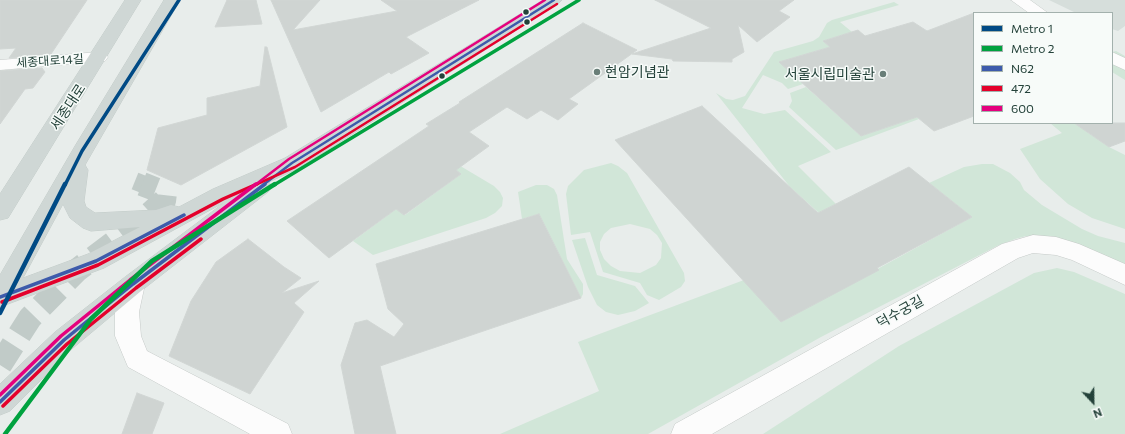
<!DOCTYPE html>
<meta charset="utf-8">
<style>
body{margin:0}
#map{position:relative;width:1125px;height:434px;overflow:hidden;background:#e8edeb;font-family:Commissioner,sans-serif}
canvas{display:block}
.legend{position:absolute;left:973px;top:12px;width:140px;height:112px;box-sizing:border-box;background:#f7fbf9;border:1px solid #a3b1ad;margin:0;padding:5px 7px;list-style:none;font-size:12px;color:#24423a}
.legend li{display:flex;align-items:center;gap:8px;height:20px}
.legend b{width:20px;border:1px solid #a3b1ad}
.north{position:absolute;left:1073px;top:382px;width:40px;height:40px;-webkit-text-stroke:3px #f7fbf9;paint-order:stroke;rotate:158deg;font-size:11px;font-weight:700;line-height:16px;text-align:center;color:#24423a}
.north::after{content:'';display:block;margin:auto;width:14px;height:18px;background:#24423a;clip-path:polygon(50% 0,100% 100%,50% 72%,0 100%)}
</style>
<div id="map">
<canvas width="1125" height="434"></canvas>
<ul class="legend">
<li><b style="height:5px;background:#004a85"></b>Metro 1</li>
<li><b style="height:5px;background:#00a23f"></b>Metro 2</li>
<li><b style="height:5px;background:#3d5bab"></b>N62</li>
<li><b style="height:5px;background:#e4002b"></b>472</li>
<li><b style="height:5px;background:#e5007d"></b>600</li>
</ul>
<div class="north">N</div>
</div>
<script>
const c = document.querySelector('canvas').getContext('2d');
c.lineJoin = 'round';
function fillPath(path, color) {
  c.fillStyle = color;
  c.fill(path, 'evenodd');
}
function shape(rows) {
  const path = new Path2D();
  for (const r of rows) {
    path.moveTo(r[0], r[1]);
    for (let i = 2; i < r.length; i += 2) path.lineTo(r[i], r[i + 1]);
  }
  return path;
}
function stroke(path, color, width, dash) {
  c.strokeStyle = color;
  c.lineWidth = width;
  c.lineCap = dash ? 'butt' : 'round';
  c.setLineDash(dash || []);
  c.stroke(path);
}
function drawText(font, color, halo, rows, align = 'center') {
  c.font = font + ' Commissioner,"Noto Sans KR",sans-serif';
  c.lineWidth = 3;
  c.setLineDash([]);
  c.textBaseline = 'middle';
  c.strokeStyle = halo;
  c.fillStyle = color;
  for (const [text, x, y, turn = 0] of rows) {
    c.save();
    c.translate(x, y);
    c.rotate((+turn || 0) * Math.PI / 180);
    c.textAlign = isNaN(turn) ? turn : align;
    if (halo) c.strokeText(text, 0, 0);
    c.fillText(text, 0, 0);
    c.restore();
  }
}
fillPath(shape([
 [1049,0,1125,0,1125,26,1118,31,1112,29,1112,13,1076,13]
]), '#d6dedb');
fillPath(shape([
 [894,2,899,5,840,22,852,32,823,41,830,47,780,62,803,84,788,89,782,83,763,75,742,108,764,114,785,110,831,152,798,166,836,204,819,213,790,187,716,93,726,99,733,100,745,96,774,52,813,41,819,37,827,23,832,20],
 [1116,51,1125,56,1125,80,1112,72,1112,52],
 [806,87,861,136,916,117,919,119,836,150,789,107,792,101,790,93],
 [1050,123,1074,123,1109,147,1125,155,1125,229,1092,218,1068,204,1040,179,1020,149,1062,133],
 [611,163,618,166,627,173,684,273,685,281,681,287,659,300,647,295,640,283,603,272,590,232,571,235,566,194,568,186,584,170],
 [630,224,650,229,657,235,662,243,661,258,656,265,640,273,620,271,611,266,604,259,600,250,600,242,604,234,611,228],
 [457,164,494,186,500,192,503,198,502,206,495,213,486,218,373,255,353,241,396,209,405,215,461,174,451,167],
 [982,164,993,164,1010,173,1020,182,1024,190,1042,205,1082,229,1098,236,1125,243,1125,267,1045,237,1026,236,1015,239,997,246,821,337,648,434,500,434,599,391,578,342,744,280,781,322,972,217,929,183,964,167],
 [536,185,547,185,554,189,557,195,567,259,583,284,583,294,581,298,539,214,522,219,518,192],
 [585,238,597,275,635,286,649,303,635,311,618,315,606,312,597,305,588,287,572,240],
 [1057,268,1074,272,1125,294,1125,434,763,434,899,346,1034,273]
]), '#d1e6d8');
const building = shape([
 [0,0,87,0,51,54,9,58,16,48,0,49,0,0],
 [227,0,256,0,262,24,215,27,227,0],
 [271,0,320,0,293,30,397,11,381,0,479,0,406,37,429,53,391,74,389,72,321,112,271,0],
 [655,0,794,0,779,11,790,17,757,42,738,25,744,52,732,59,732,62,673,61,672,59,632,54,711,28,655,0],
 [974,13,974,116,934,131,917,117,861,136,779,62,830,47,823,41,858,30,865,36,913,22,927,31,974,13],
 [583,23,637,50,569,99,578,104,558,120,541,110,527,119,507,107,469,132,489,146,456,170,461,174,404,215,396,209,329,258,287,221,429,126,426,124,460,103,459,102,583,23],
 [265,47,267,47,287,127,181,185,147,170,158,128,207,115,207,98,260,86,265,47],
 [42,68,45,72,33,88,25,89,0,124,0,71,42,68],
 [702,106,818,213,909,167,972,217,877,268,879,270,781,322,615,140,702,106],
 [1074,123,1125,123,1125,141,1109,147,1074,123],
 [539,214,581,298,380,366,396,434,355,434,341,365,355,323,367,320,394,337,404,324,388,309,376,264,539,214],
 [248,239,284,267,301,278,282,293,319,281,294,303,304,312,250,394,169,356,191,301,216,262,248,239],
 [137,393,164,403,152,434,122,434,137,393]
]);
fillPath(building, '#cfd4d2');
stroke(building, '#d1d6d4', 1);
stroke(shape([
 [135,181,145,185]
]), '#c1cbc8', 18, [18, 9]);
stroke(shape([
 [0,365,30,318,76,271,140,223,164,201,165,193,142,184]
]), '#c1cbc8', 24, [24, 12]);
const street = shape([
 [1011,0,1030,0,1048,13,1029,13,1011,0],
 [99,52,105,53,108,57,105,61,0,70,0,60,99,52],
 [1112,52,1125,58,1125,70,1112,64,1112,52],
 [1033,235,1056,237,1079,244,1125,264,1125,285,1072,260,1056,255,1033,253,1018,258,712,434,671,434,675,424,1002,244,1033,235],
 [133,274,141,277,145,284,139,312,141,336,147,351,288,424,292,434,250,434,128,367,115,336,115,312,121,284,125,277,133,274]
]);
const primary = shape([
 [125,0,141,0,8,218,0,220,0,194,125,0],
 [164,0,180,0,85,165,88,170,84,201,86,207,95,213,156,210,171,205,179,207,213,189,285,158,543,0,562,0,559,3,299,168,269,182,272,187,268,192,141,291,73,348,10,411,0,415,0,384,55,332,125,277,225,202,104,268,0,307,0,275,75,146,164,0],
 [63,204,70,218,83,228,91,231,140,227,88,254,23,278,63,204]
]);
stroke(street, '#c5cac8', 1);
stroke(primary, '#c3ccc9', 1);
fillPath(street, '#fcfcfc');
fillPath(primary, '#cfd7d5');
stroke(shape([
 [263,185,292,163,554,0]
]), '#3d5bab', 2.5);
stroke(shape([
 [0,297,96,261,184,215],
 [0,402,64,340,133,284,265,184]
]), '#3d5bab', 3.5);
stroke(shape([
 [255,185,295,167,557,4]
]), '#e4002b', 2.5);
stroke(shape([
 [2,302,98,265,223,199,257,184],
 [3,406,67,344,136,288,201,239]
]), '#e4002b', 3.5);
stroke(shape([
 [255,185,289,159,545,0]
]), '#e5007d', 2.5);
stroke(shape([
 [0,395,61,336,130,280,256,184]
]), '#e5007d', 3.5);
stroke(shape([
 [65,185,82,151,179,0]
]), '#004a85', 3.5);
stroke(shape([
 [0,313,65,184]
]), '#004a85', 4.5);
stroke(shape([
 [274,185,579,0]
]), '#00a23f', 3.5);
stroke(shape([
 [5,434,91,319,152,261,275,184]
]), '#00a23f', 4.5);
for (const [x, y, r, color] of [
 [526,12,3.5,"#24423a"],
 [527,22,3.5,"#24423a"],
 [597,72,4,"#697e78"],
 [883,74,4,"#697e78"],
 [442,76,3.5,"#24423a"]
]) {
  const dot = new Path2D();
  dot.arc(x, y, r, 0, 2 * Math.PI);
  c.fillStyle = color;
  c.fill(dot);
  stroke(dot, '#f7fbf9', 1.5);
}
drawText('12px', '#24423a', '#f7fbf9', [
 ["세종대로14길",50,61,-4]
]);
drawText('14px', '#24423a', '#f7fbf9', [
 ["현암기념관",605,72],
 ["서울시립미술관",875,74,"right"]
], 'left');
drawText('14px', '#24423a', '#f7fbf9', [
 ["세종대로",68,107,-57],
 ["덕수궁길",900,312,-29]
]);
</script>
